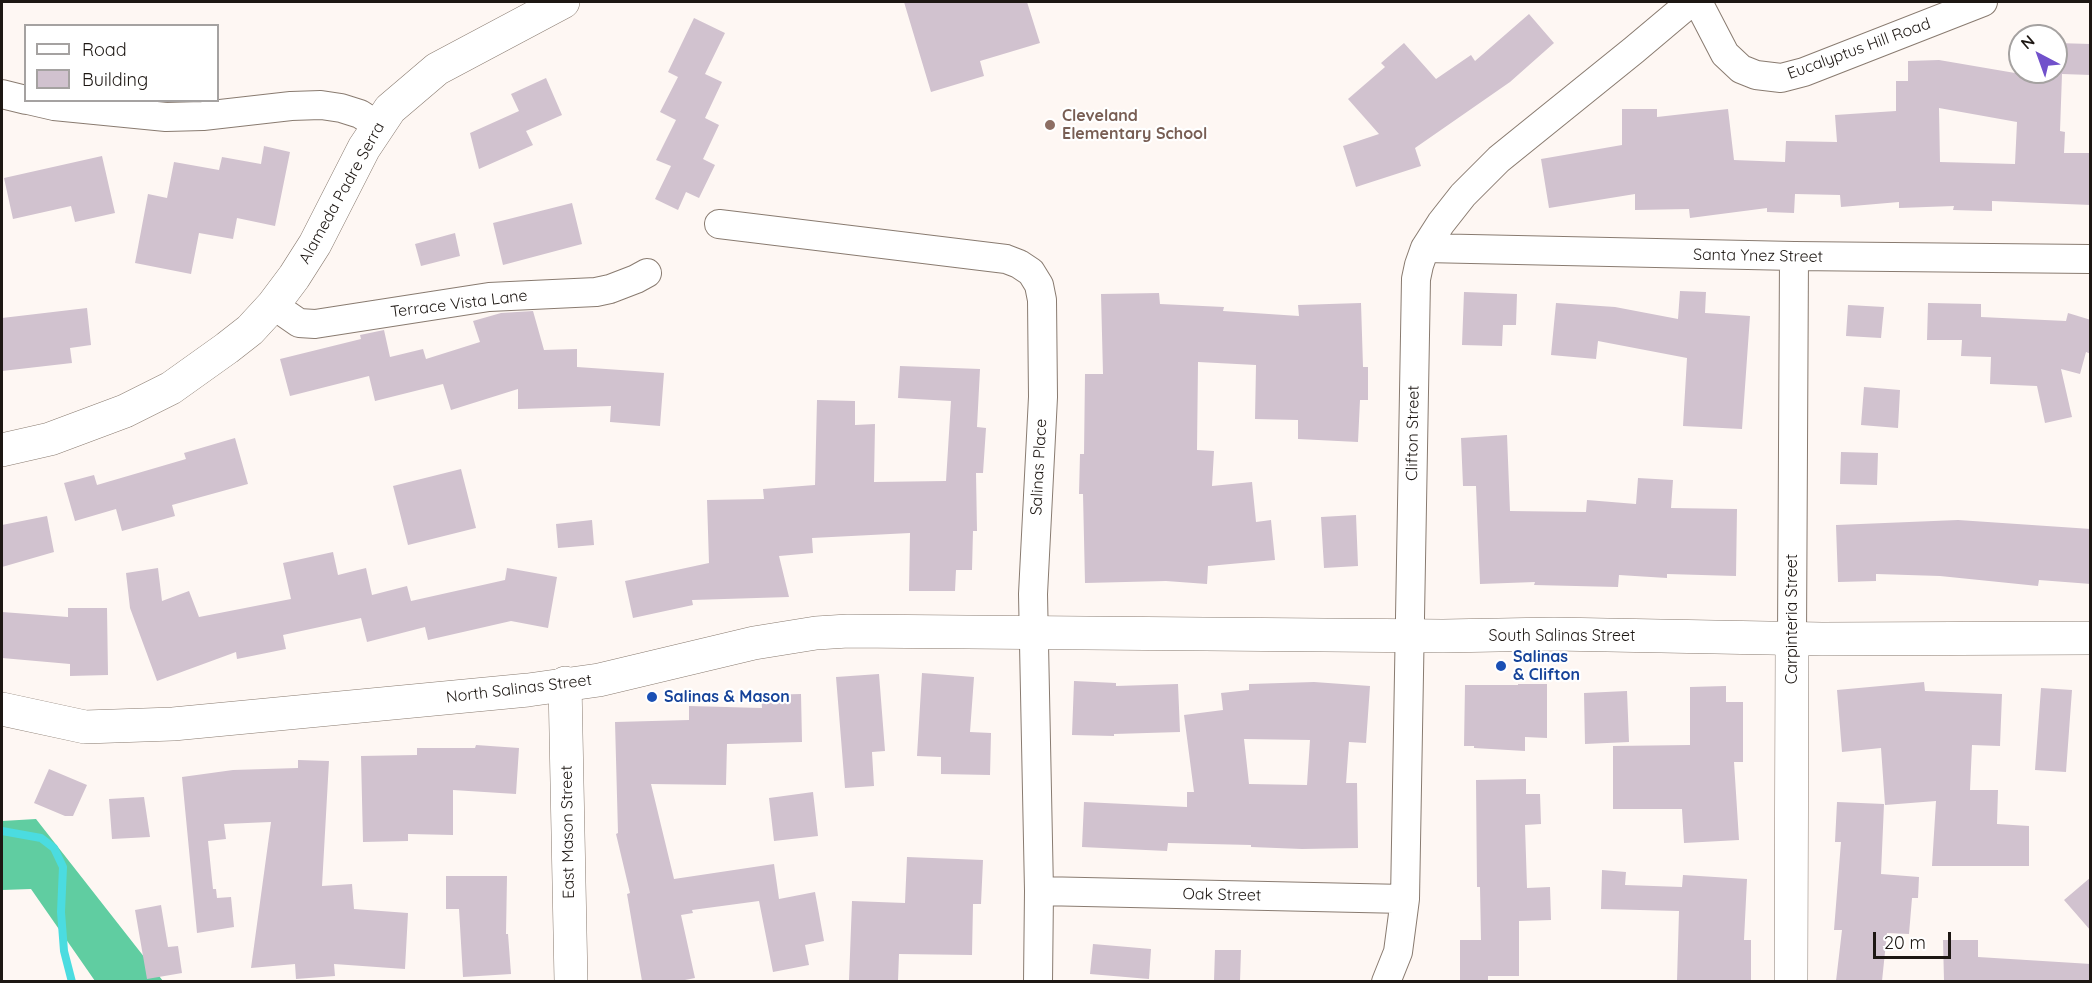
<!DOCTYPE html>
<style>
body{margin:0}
#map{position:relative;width:2092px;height:983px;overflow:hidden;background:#fef7f3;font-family:Quicksand,sans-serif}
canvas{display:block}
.frame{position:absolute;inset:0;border:3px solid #1d1713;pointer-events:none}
.legend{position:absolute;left:24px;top:24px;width:195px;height:78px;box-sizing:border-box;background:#fff;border:2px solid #a5a2a1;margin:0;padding:8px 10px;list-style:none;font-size:18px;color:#1d1713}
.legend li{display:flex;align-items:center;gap:12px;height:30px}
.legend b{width:30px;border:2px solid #a5a2a1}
.north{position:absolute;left:2008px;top:24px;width:60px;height:60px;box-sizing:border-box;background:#fff;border:2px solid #a5a2a1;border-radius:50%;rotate:319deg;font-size:16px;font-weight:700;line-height:24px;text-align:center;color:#1d1713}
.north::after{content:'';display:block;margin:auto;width:21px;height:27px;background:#7151cb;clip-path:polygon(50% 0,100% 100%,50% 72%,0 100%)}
.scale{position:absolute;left:1873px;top:932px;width:78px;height:27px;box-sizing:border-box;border:3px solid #1d1713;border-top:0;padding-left:8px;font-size:18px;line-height:21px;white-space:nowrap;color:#1d1713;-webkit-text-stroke:4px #fff;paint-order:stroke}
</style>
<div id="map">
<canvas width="2092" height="983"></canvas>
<div class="frame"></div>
<ul class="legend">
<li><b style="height:8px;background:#fff"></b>Road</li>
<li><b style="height:16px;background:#d1c2cf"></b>Building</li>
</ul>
<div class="north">N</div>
<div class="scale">20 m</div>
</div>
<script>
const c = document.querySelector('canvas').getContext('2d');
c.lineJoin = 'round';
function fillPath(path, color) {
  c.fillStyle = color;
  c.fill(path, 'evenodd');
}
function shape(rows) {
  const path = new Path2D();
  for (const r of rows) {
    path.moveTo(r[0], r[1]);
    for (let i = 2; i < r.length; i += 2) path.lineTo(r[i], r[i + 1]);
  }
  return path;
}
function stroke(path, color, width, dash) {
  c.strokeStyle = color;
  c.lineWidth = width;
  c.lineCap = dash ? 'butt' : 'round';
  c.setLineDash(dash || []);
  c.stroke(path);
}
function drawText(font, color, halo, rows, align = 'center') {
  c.font = font + ' Quicksand,sans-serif';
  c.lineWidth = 4.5;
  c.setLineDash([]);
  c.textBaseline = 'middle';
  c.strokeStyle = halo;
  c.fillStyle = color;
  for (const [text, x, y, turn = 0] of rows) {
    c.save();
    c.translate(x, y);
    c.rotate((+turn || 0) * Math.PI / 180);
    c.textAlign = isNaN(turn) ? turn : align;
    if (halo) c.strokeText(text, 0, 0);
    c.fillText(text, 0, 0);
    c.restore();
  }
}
fillPath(shape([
 [36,819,163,981,95,981,31,889,2,890,2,821]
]), '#60cda1');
stroke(shape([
 [2,831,41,838,54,848,63,867,61,912,64,951,72,982]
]), '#4bdce0', 8);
fillPath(shape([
 [904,2,1027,2,1040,43,980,61,984,76,931,92],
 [1529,14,1554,43,1510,82,1415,148,1421,166,1356,187,1343,146,1379,134,1348,99,1385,67,1381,63,1404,43,1436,79,1471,55,1475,61],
 [694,18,725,33,705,74,722,82,705,118,719,125,703,159,715,165,699,198,686,192,678,210,655,199,671,166,656,160,676,120,660,112,678,77,668,72],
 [2015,43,2020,43,2020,72,2056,72,2056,43,2091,44,2091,75,2062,74,2060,131,2065,132,2064,153,2091,153,2091,205,1992,201,1992,211,1953,210,1954,206,1899,208,1899,202,1841,207,1840,195,1795,194,1794,213,1767,212,1767,208,1690,218,1689,209,1635,210,1635,194,1549,208,1541,159,1622,145,1622,109,1657,109,1657,117,1728,109,1734,160,1785,162,1786,141,1837,142,1835,115,1896,111,1896,81,1908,81,1908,61,1939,60,2015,73],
 [1939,108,2017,122,2015,164,1940,162],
 [546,78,562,115,526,131,533,145,479,169,470,133,519,111,511,94],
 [264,146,290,152,275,226,237,218,233,239,199,233,191,274,135,263,148,194,167,198,174,162,219,170,222,157,261,164],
 [102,156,115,213,75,222,71,206,13,219,4,178],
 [572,203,582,244,503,265,493,223],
 [455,233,460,256,421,266,415,244],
 [1680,291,1706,292,1705,313,1750,316,1742,429,1683,426,1687,358,1598,341,1596,359,1551,355,1556,303,1615,307,1678,319],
 [1464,292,1517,294,1516,325,1503,325,1502,346,1462,345],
 [1159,293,1160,304,1224,307,1223,311,1299,316,1298,305,1361,303,1363,367,1368,367,1368,400,1360,400,1358,442,1298,439,1298,420,1255,419,1256,365,1198,362,1197,450,1214,451,1212,486,1252,482,1256,522,1271,520,1275,560,1208,566,1207,584,1166,581,1085,583,1083,494,1079,494,1080,454,1084,454,1085,374,1103,374,1101,294],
 [1928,303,1981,304,1981,317,2066,321,2068,313,2091,320,2091,354,2086,352,2080,374,2061,369,2072,417,2045,423,2037,386,1990,384,1991,357,1961,356,1962,340,1927,340],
 [1848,305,1884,307,1881,338,1846,336],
 [87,308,91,345,70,348,72,363,2,371,2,318],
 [533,311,544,350,577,349,577,367,664,373,660,426,610,422,611,406,518,409,518,389,451,410,443,384,375,401,369,376,290,396,280,359,361,339,360,335,384,330,390,357,423,349,426,359,480,342,473,321,501,313],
 [900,366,980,369,977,427,986,428,983,473,976,473,977,531,973,531,972,570,956,570,955,591,909,591,910,533,812,538,813,553,779,556,789,597,692,600,693,605,633,618,625,581,709,563,707,500,764,499,763,489,815,485,817,400,855,401,855,425,875,424,874,482,946,481,951,401,898,398],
 [1864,387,1900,390,1898,428,1861,425],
 [1507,435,1510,511,1586,512,1587,500,1636,504,1638,478,1673,480,1671,508,1737,509,1736,576,1667,574,1667,578,1619,575,1618,587,1534,585,1535,582,1480,584,1476,486,1463,486,1461,438],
 [235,438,248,484,172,505,175,516,122,531,116,509,75,521,64,483,94,475,97,485,186,459,184,453],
 [1841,452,1878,453,1877,485,1840,484],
 [461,469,476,528,408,545,393,486],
 [1356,515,1358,566,1324,568,1321,517],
 [47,516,54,552,2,567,2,525],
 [592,520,594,545,558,548,556,524],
 [1958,520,2091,529,2091,584,2039,580,2038,586,1940,576,1876,574,1876,581,1838,582,1836,525],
 [333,552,338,575,366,568,372,595,407,586,411,601,505,580,507,568,557,577,548,628,511,621,428,640,425,627,367,642,361,618,283,635,286,649,237,659,236,652,157,681,130,608,126,573,158,568,162,601,189,591,199,617,291,599,283,563],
 [68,608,107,608,108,675,70,676,70,664,2,658,2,612,68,617],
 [922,673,974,677,970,732,991,733,990,775,941,774,941,757,917,756],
 [879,674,885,751,872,752,874,786,845,788,836,677],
 [1074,681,1116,683,1116,686,1178,684,1180,732,1114,734,1114,736,1072,735],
 [1314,682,1370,686,1366,743,1349,742,1346,783,1357,783,1358,848,1302,849,1251,847,1251,845,1168,843,1167,851,1082,847,1084,802,1187,807,1187,792,1194,792,1184,715,1223,710,1221,693,1249,690,1249,684],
 [1244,739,1310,740,1307,785,1249,784],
 [1924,682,1925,691,2002,694,2000,746,1972,745,1970,790,1998,790,1997,824,2029,826,2029,866,1932,866,1936,801,1885,805,1881,748,1842,752,1837,690],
 [1518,684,1547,684,1547,738,1525,737,1525,751,1474,748,1474,746,1464,746,1465,685,1518,685],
 [1726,686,1726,702,1743,702,1743,762,1734,762,1739,840,1684,843,1682,809,1613,809,1613,746,1690,745,1690,687],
 [2041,688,2072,690,2066,772,2035,770],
 [1627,691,1629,742,1585,744,1584,693],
 [801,694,802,742,727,744,726,785,651,784,674,879,774,864,779,899,815,892,824,941,805,945,809,965,773,972,759,901,692,910,693,913,681,915,695,978,680,981,642,981,627,894,630,893,616,834,618,833,615,722,689,720,689,706,762,708,761,695],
 [476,745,519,748,516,794,453,790,453,835,408,834,408,841,363,842,361,756,417,755,417,748,475,748],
 [298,760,329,761,322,886,352,884,354,909,408,913,405,969,334,964,335,976,296,979,295,964,251,968,271,822,224,824,226,839,208,841,213,889,216,889,217,898,231,897,234,927,197,933,182,777,233,770,298,768],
 [49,769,87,785,73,816,65,816,34,803],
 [1526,779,1526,794,1540,794,1541,824,1525,825,1527,888,1550,887,1551,920,1519,921,1519,976,1488,976,1488,981,1460,981,1460,940,1481,940,1480,887,1477,887,1476,780],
 [813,792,818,836,774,841,769,798],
 [144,797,150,837,112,839,109,799],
 [1837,802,1884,804,1881,874,1919,877,1918,898,1912,898,1909,934,1887,933,1882,981,1836,981,1842,930,1834,930,1841,842,1835,842],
 [907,857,983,860,981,904,973,904,972,955,899,954,898,981,849,981,852,901,905,903],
 [1602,870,1626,872,1625,885,1682,887,1683,875,1747,879,1744,940,1751,940,1751,981,1677,981,1679,911,1601,909],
 [446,876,507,876,506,934,508,934,511,974,463,977,459,909,446,909],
 [2091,877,2091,931,2064,900],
 [161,905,168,947,178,946,182,973,147,979,135,910],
 [1943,940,1978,940,1978,957,2091,964,2091,981,1944,981],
 [1093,944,1151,949,1149,979,1090,974],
 [1215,950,1241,950,1240,981,1214,981]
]), '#d1c2cf');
const minor = shape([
 [1698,2,1725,54,1741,69,1756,75,1781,78,1804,72,1983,2],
 [2,94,26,100],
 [28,100,54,106,166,117,203,116,291,106,321,105,341,108,360,114,377,125],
 [719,224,1006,259,1019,264,1031,272,1039,285,1042,300,1043,397,1033,594,1039,891,1038,982],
 [1425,248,1794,256,2090,259],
 [273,305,299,323,315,324,489,297,596,292,610,289,636,279,647,273],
 [1792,638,1794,256],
 [1039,891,1405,899],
 [1386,982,1398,952,1405,899,1416,279,1419,265,1425,248,1441,223,1463,195,1499,159,1634,50,1691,2]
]);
const tertiary = shape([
 [2,450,50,439,125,411,171,388,227,348,250,330,273,305,294,277,315,244,364,148,390,109,437,69,563,2],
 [565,683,571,982],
 [1791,982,1792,638]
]);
const secondary = shape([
 [2,709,85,727,173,724,528,690,599,680,754,643,816,633,848,631,1443,636,1554,634,1822,639,2090,638]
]);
stroke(minor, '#897b70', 30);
stroke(tertiary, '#897b70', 34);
stroke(secondary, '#897b70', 34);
stroke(minor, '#fff', 28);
stroke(tertiary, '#fff', 33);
stroke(secondary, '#fff', 33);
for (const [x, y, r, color] of [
 [1050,125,6,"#8d6e63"],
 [1501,666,6,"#1a4fb4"],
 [652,697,6,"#1a4fb4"]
]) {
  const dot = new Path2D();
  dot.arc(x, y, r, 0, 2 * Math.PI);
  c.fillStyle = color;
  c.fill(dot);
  stroke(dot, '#fff', 2);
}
drawText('16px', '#1d1713', '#fff', [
 ["Eucalyptus Hill Road",1859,49,-20],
 ["Alameda Padre Serra",342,193,-61],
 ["Santa Ynez Street",1758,256,1],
 ["Terrace Vista Lane",459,304,-7],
 ["Clifton Street",1413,433,-89],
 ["Salinas Place",1039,467,-87],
 ["Carpinteria Street",1792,619,-90],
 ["South Salinas Street",1562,636],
 ["North Salinas Street",519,689,-7],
 ["East Mason Street",568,832,-91],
 ["Oak Street",1222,895,1]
]);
drawText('bold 16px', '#785e54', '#fff', [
 ["Cleveland",1062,116],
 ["Elementary School",1062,134]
], 'left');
drawText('bold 16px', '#164399', '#fff', [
 ["Salinas",1513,657],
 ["& Clifton",1513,675],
 ["Salinas & Mason",664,697]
], 'left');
</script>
